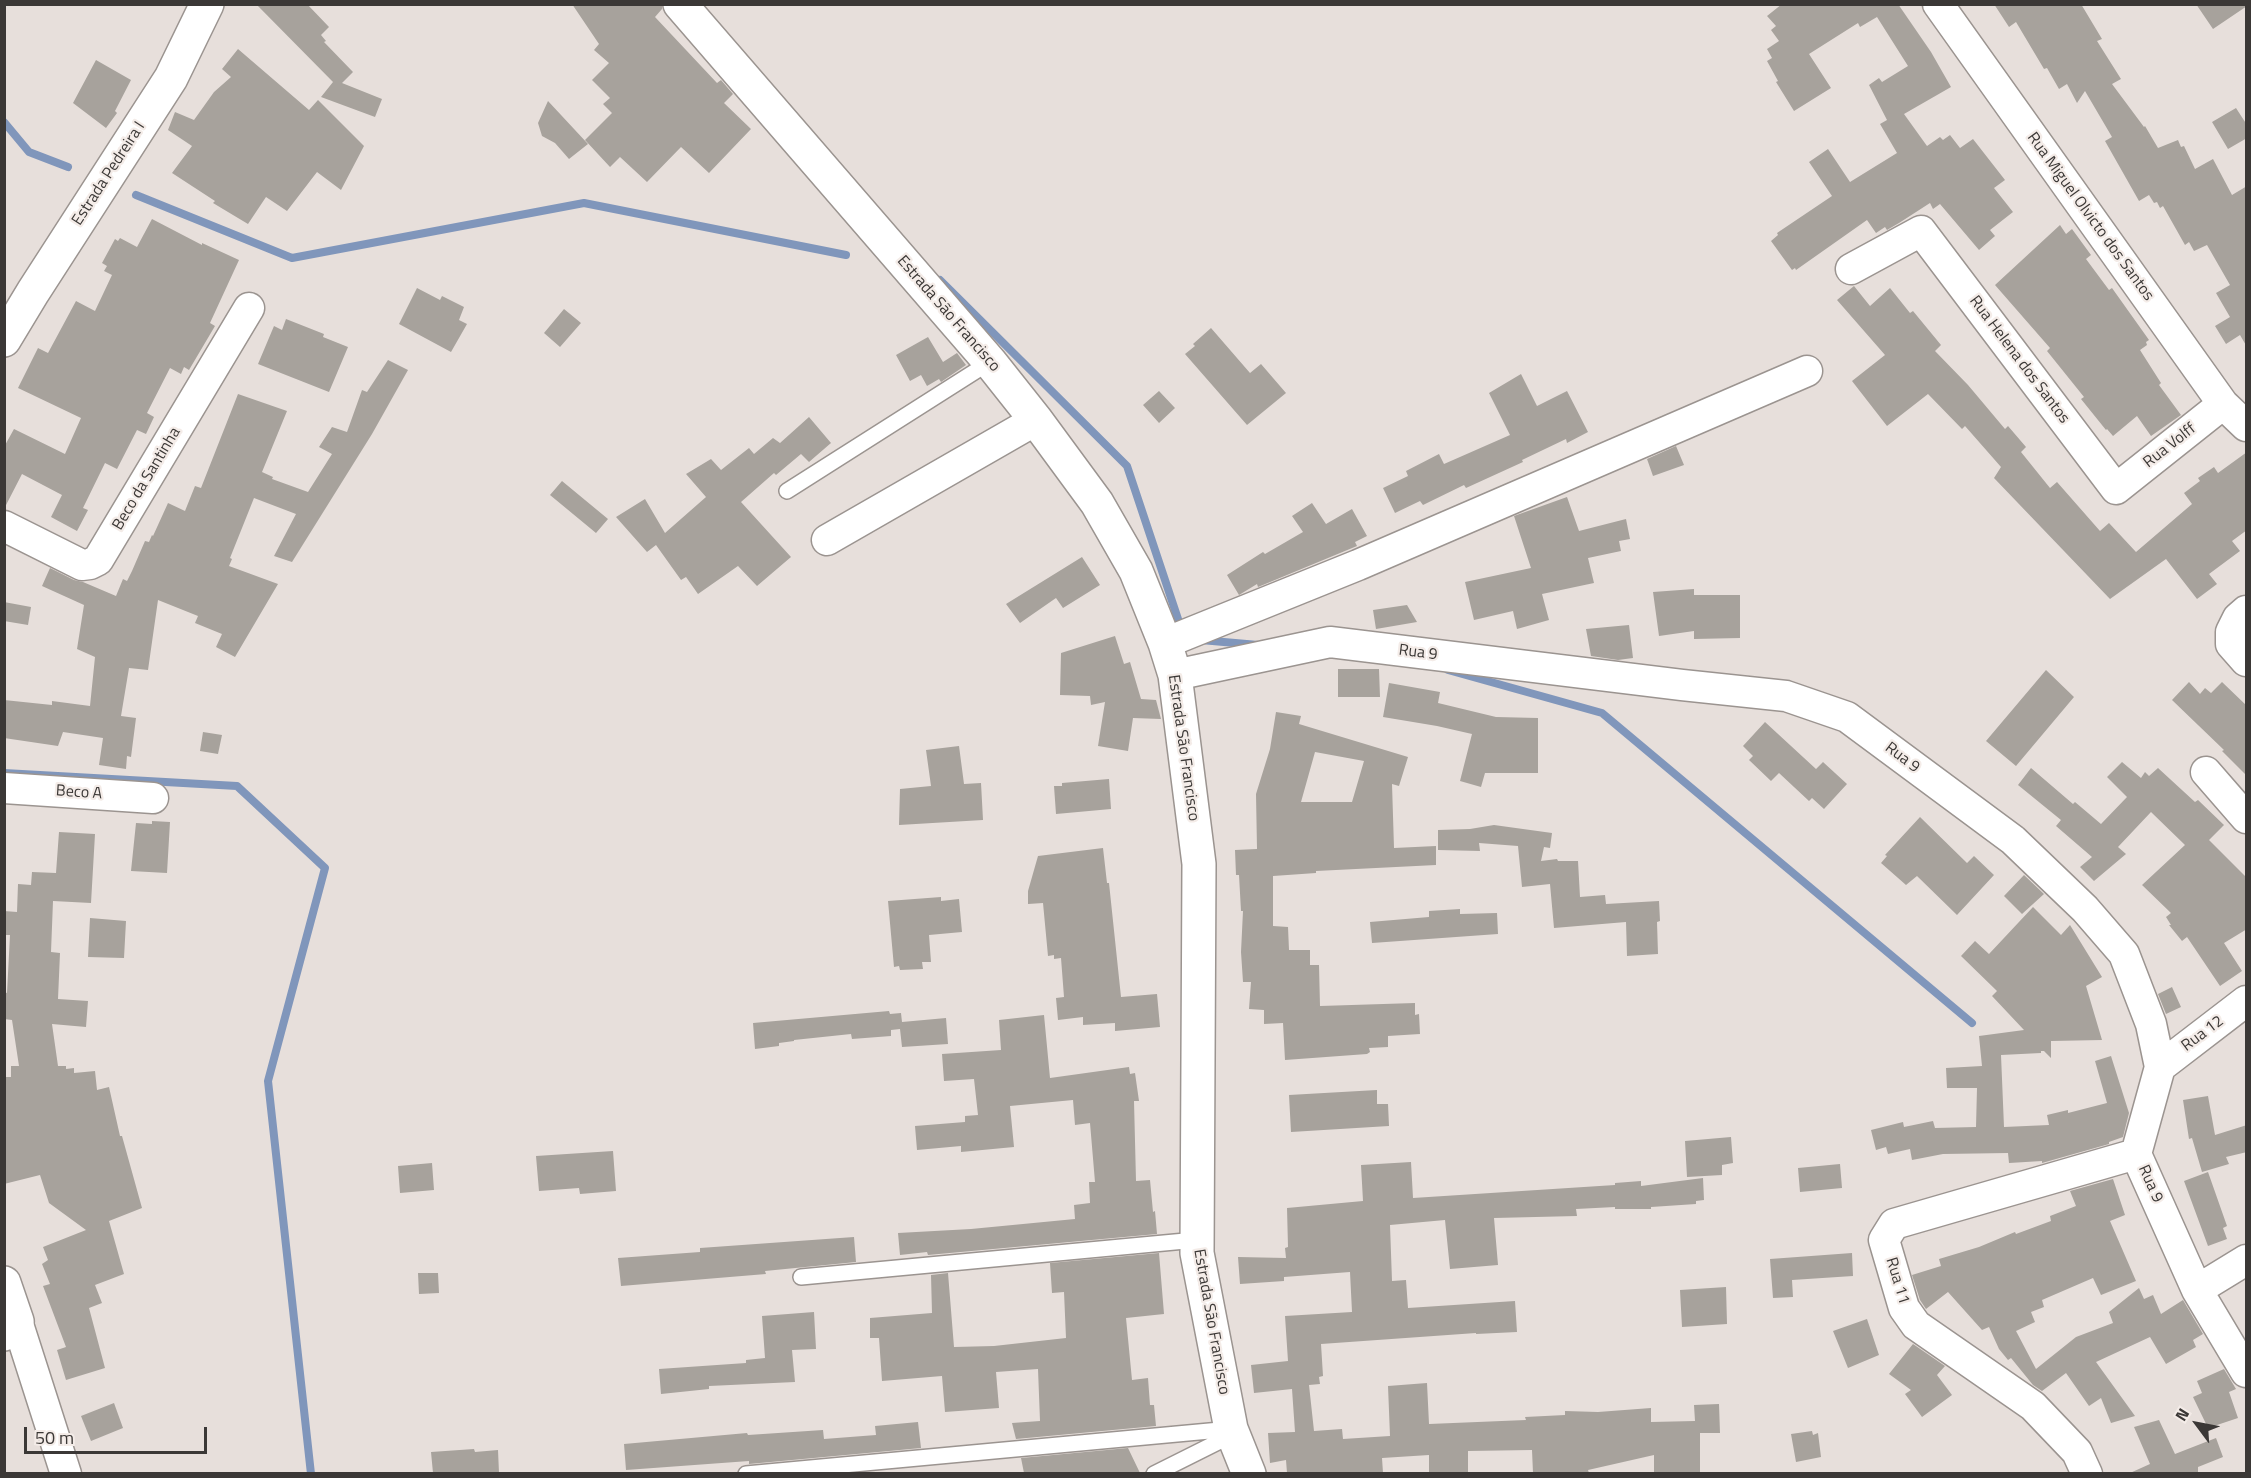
<!DOCTYPE html>
<meta charset="utf-8">
<style>
body{margin:0}
#map{position:relative;width:2251px;height:1478px;overflow:hidden;background:#e7dfdb;font-family:"Titillium Web",sans-serif}
canvas{display:block}
.frame{position:absolute;inset:0;border:6px solid #3b3836;pointer-events:none}
.north{position:absolute;left:2167px;top:1394px;width:60px;height:60px;-webkit-text-stroke:4px #f4ece8;paint-order:stroke;rotate:302deg;font-size:16px;font-weight:700;line-height:24px;text-align:center;color:#3b3836}
.north::after{content:'';display:block;margin:auto;width:21px;height:27px;background:#3b3836;clip-path:polygon(50% 0,100% 100%,50% 72%,0 100%)}
.scale{position:absolute;left:24px;top:1427px;width:183px;height:27px;box-sizing:border-box;border:3px solid #3b3836;border-top:0;padding-left:8px;font-size:18px;line-height:21px;white-space:nowrap;color:#3b3836;-webkit-text-stroke:4px #f4ece8;paint-order:stroke}
</style>
<div id="map">
<canvas width="2251" height="1478"></canvas>
<div class="frame"></div>
<div class="north">N</div>
<div class="scale">50 m</div>
</div>
<script>
const c = document.querySelector('canvas').getContext('2d');
c.lineJoin = 'round';
function shape(rows) {
  const path = new Path2D();
  for (const r of rows) {
    path.moveTo(r[0], r[1]);
    for (let i = 2; i < r.length; i += 2) path.lineTo(r[i], r[i + 1]);
  }
  return path;
}
function stroke(path, color, width, dash) {
  c.strokeStyle = color;
  c.lineWidth = width;
  c.lineCap = dash ? 'butt' : 'round';
  c.setLineDash(dash || []);
  c.stroke(path);
}
function fillPath(path, color) {
  c.fillStyle = color;
  c.fill(path, 'evenodd');
}
function drawText(font, color, halo, rows, align = 'center') {
  c.font = font + ' "Titillium Web",sans-serif';
  c.lineWidth = 4.5;
  c.setLineDash([]);
  c.textBaseline = 'middle';
  c.strokeStyle = halo;
  c.fillStyle = color;
  for (const [text, x, y, turn = 0] of rows) {
    c.save();
    c.translate(x, y);
    c.rotate((+turn || 0) * Math.PI / 180);
    c.textAlign = isNaN(turn) ? turn : align;
    if (halo) c.strokeText(text, 0, 0);
    c.fillText(text, 0, 0);
    c.restore();
  }
}
stroke(shape([
 [4,122,29,152,68,167],
 [136,195,292,258,584,203,846,255],
 [940,280,1127,466,1181,628],
 [1201,640,1258,645],
 [1448,670,1602,713,1972,1023],
 [4,773,237,786,325,868,268,1081,311,1474]
]), '#8096bb', 8);
fillPath(shape([
 [256,4,307,4,329,27,321,35,326,41,324,42,353,72,342,83,382,99,375,117,321,97,333,82],
 [572,4,662,4,662,9,655,17,717,83,721,80,733,94,724,103,751,129,709,173,681,147,647,182,620,157,610,167,585,140,612,113,603,104,610,98,592,80,609,63,594,50,599,44],
 [1782,4,1898,4,1931,52,1951,87,1904,114,1927,146,1940,137,1943,140,1950,135,1960,148,1973,139,2005,180,1994,188,2013,212,1990,230,1995,236,1979,250,1940,204,1933,209,1930,203,1899,223,1887,230,1885,227,1876,233,1867,220,1796,270,1795,268,1792,270,1771,241,1778,235,1777,233,1832,196,1809,162,1828,149,1850,182,1897,153,1880,124,1887,120,1869,85,1879,78,1882,82,1908,66,1877,17,1860,27,1858,23,1809,54,1831,88,1794,111,1776,82,1778,81,1767,61,1772,58,1767,49,1779,41,1771,30,1776,26,1767,16],
 [1994,4,2081,4,2102,39,2097,41,2121,79,2112,84,2144,127,2145,126,2158,148,2178,140,2181,147,2184,146,2195,169,2213,159,2232,195,2247,186,2247,347,2240,335,2226,344,2215,326,2230,317,2216,293,2230,285,2207,245,2194,251,2189,242,2185,245,2163,206,2160,208,2157,202,2154,203,2149,195,2139,201,2105,141,2112,137,2085,91,2077,103,2067,84,2059,89,2047,68,2044,69,2016,22,2009,27],
 [2196,4,2247,4,2247,6,2213,29],
 [238,49,309,110,318,100,364,146,341,190,317,172,287,211,266,197,248,224,213,203,215,201,172,173,192,146,168,130,175,112,194,120,214,92,231,77,222,69],
 [96,60,131,80,115,111,117,113,106,128,73,103],
 [548,101,588,144,569,159,555,143,542,136,538,123],
 [2236,108,2247,125,2247,138,2228,149,2212,122],
 [152,219,202,245,202,243,239,260,210,323,215,326,189,370,184,367,181,374,170,368,147,413,154,417,146,434,137,430,117,469,105,463,83,508,88,510,77,531,51,517,62,495,22,474,4,509,4,447,14,429,65,454,81,418,18,388,38,348,48,353,76,301,95,311,112,275,104,271,107,266,102,263,115,239,118,241,120,238,137,247],
 [2060,225,2066,234,2072,229,2091,255,2086,259,2109,290,2112,288,2149,340,2146,342,2147,345,2140,350,2161,383,2159,385,2181,415,2151,436,2137,416,2113,436,2107,429,2106,430,2081,399,2084,397,2047,351,2050,348,1995,285],
 [1854,286,1870,306,1890,288,1910,313,1913,311,1941,345,1935,351,1968,385,2005,429,2008,426,2026,447,2021,452,2050,488,2057,482,2100,531,2109,523,2136,552,2192,504,2184,493,2200,481,2198,478,2214,467,2218,473,2247,452,2247,530,2232,541,2240,551,2209,574,2217,584,2197,599,2166,559,2110,599,1994,478,2001,467,1965,426,1962,429,1928,394,1887,426,1852,381,1885,355,1837,300],
 [417,288,440,300,442,296,464,307,459,320,467,324,451,352,399,324],
 [564,309,581,323,560,347,544,333],
 [286,319,324,334,323,337,348,347,329,392,258,364,274,326,282,330],
 [1211,328,1250,373,1261,364,1286,393,1247,425,1185,354,1195,346,1193,344],
 [928,337,943,362,957,353,966,365,941,382,939,379,927,386,921,375,910,381,896,355],
 [388,360,408,370,372,434,292,562,274,556,296,514,254,498,230,558,232,559,229,566,278,584,235,657,216,647,222,634,195,623,198,616,158,600,148,670,129,668,121,716,136,718,131,757,127,756,126,769,99,765,103,738,63,732,58,746,4,738,4,700,52,705,52,701,90,706,95,657,77,649,84,605,42,586,50,568,74,580,83,582,116,596,123,579,127,581,132,571,145,541,149,542,152,535,153,536,168,503,185,511,195,486,201,488,238,394,287,411,262,472,273,477,272,479,308,492,332,454,319,447,332,427,347,432,362,390,367,392],
 [1521,374,1537,406,1567,391,1588,432,1567,443,1566,439,1522,460,1523,462,1466,488,1464,485,1423,505,1420,501,1395,513,1383,488,1408,476,1406,471,1439,454,1444,464,1510,435,1489,393],
 [1159,391,1175,408,1159,423,1143,405],
 [809,417,831,443,809,462,801,454,776,475,774,473,741,502,791,557,757,586,738,566,698,594,686,577,681,580,656,545,647,552,616,517,645,499,665,533,706,497,686,474,711,459,721,470,749,448,754,454,773,438,780,443],
 [1676,446,1684,465,1653,476,1647,459],
 [562,481,608,519,596,533,550,495],
 [1567,497,1579,531,1626,519,1630,539,1619,541,1621,551,1588,558,1594,583,1542,594,1549,620,1517,629,1513,611,1474,620,1465,582,1531,568,1514,516],
 [1312,503,1326,524,1352,509,1367,536,1355,542,1357,546,1258,587,1257,584,1239,595,1227,575,1263,552,1265,554,1303,532,1292,516],
 [1082,557,1100,585,1063,608,1056,598,1020,623,1006,604],
 [1694,589,1694,595,1740,595,1740,638,1694,639,1694,631,1659,636,1653,592],
 [4,602,31,607,28,625,4,621],
 [1407,605,1417,622,1376,629,1373,610],
 [1629,625,1633,658,1618,660,1591,656,1586,629],
 [1115,636,1124,664,1130,662,1141,699,1156,700,1161,719,1133,718,1128,751,1098,746,1105,702,1091,705,1090,696,1060,695,1061,653],
 [1338,669,1379,669,1380,697,1338,697],
 [2046,670,2074,697,2016,766,1986,741],
 [2189,682,2200,694,2205,688,2211,693,2222,682,2247,706,2247,776,2222,751,2224,750,2172,700],
 [1389,683,1440,692,1438,703,1496,717,1538,718,1538,773,1485,773,1481,787,1460,781,1472,734,1437,726,1383,717],
 [1276,712,1301,716,1299,724,1408,757,1399,786,1392,784,1394,848,1436,846,1436,865,1316,871,1316,873,1273,876,1273,926,1288,927,1289,950,1310,950,1310,965,1319,965,1320,1006,1415,1003,1415,1015,1419,1014,1420,1034,1388,1036,1388,1047,1369,1048,1370,1052,1367,1054,1285,1060,1283,1023,1264,1024,1264,1010,1249,1009,1251,982,1243,982,1241,952,1243,911,1241,911,1239,875,1236,875,1235,850,1257,849,1256,794,1270,749],
 [1315,752,1364,761,1352,802,1301,802],
 [1765,722,1816,769,1823,762,1847,784,1824,809,1812,798,1809,801,1779,773,1771,781,1749,760,1753,756,1743,746],
 [203,732,222,735,218,754,200,751],
 [959,746,964,784,981,783,983,820,899,825,900,789,931,786,926,750],
 [2122,762,2141,778,2145,772,2149,776,2158,768,2195,802,2198,800,2224,825,2209,840,2247,878,2247,929,2224,943,2242,971,2220,986,2187,937,2182,941,2169,925,2171,925,2166,917,2171,913,2142,885,2185,845,2151,812,2118,847,2126,854,2094,881,2080,867,2092,857,2056,826,2061,820,2018,785,2031,768,2073,804,2075,802,2101,824,2127,797,2107,777],
 [1109,779,1111,809,1056,814,1054,786,1062,786,1062,783],
 [1920,817,1967,863,1974,856,1994,875,1957,915,1917,876,1906,885,1881,863,1887,856,1885,855],
 [152,821,170,822,167,873,131,871,136,823,152,824],
 [1494,825,1552,833,1550,848,1544,847,1541,861,1557,859,1558,861,1578,861,1580,897,1605,895,1606,904,1659,901,1660,921,1657,922,1658,954,1627,956,1626,922,1554,928,1550,884,1522,887,1518,846,1479,843,1480,851,1438,850,1438,830,1470,829],
 [59,832,95,834,91,903,53,901,51,952,60,953,58,999,88,1001,86,1027,52,1024,58,1066,66,1066,66,1069,74,1068,74,1073,95,1071,97,1090,109,1087,120,1136,122,1136,142,1208,109,1221,124,1274,95,1285,102,1303,89,1308,105,1368,66,1380,57,1350,66,1347,43,1286,50,1284,42,1264,48,1260,43,1247,86,1230,49,1203,40,1175,4,1184,5,1077,11,1077,11,1066,19,1066,12,1020,4,1019,4,992,7,993,10,935,4,935,4,911,17,912,18,884,31,885,32,872,56,873],
 [1103,848,1107,883,1109,883,1121,997,1157,994,1160,1027,1115,1031,1115,1023,1083,1025,1083,1017,1058,1020,1056,998,1064,997,1061,958,1054,959,1054,955,1048,956,1043,903,1028,904,1028,891,1038,856],
 [2024,875,2044,894,2022,914,2004,896],
 [941,897,941,901,959,899,962,932,929,935,931,962,922,962,923,969,900,970,899,966,894,967,888,901],
 [2033,907,2061,935,2070,925,2102,977,2086,986,2102,1040,2051,1041,2051,1058,2044,1051,2041,1051,2041,1053,2001,1055,2004,1127,2049,1125,2047,1115,2068,1110,2068,1113,2107,1103,2095,1061,2111,1056,2129,1113,2123,1137,2109,1142,2109,1144,2042,1163,2042,1161,2009,1163,2008,1153,1943,1154,1912,1160,1910,1149,1888,1154,1886,1147,1876,1150,1871,1130,1903,1122,1904,1127,1933,1121,1935,1128,1976,1127,1977,1088,1947,1088,1946,1068,1982,1066,1979,1036,2024,1030,1992,996,1997,991,1961,956,1975,941,1989,954],
 [1460,909,1460,914,1497,913,1498,934,1372,943,1370,922,1429,917,1429,911],
 [90,918,126,921,124,958,88,957],
 [2172,987,2181,1007,2166,1014,2158,994],
 [889,1011,890,1014,901,1013,902,1022,946,1018,948,1044,902,1047,900,1029,891,1030,891,1036,852,1039,851,1034,794,1040,794,1041,779,1043,779,1046,755,1049,753,1023],
 [1044,1015,1050,1078,1129,1067,1130,1074,1135,1073,1139,1101,1134,1101,1136,1181,1150,1180,1153,1212,1155,1211,1157,1234,928,1255,927,1252,900,1255,898,1233,971,1229,1075,1219,1074,1205,1090,1203,1089,1182,1095,1182,1090,1123,1075,1125,1073,1100,1010,1106,1014,1147,961,1152,961,1146,917,1150,915,1126,965,1122,965,1116,978,1115,974,1079,944,1081,942,1054,1001,1050,999,1020],
 [1377,1090,1377,1104,1388,1104,1389,1126,1291,1132,1289,1095],
 [2208,1096,2215,1135,2247,1125,2247,1152,2226,1157,2229,1164,2202,1172,2192,1138,2189,1139,2183,1100],
 [1731,1137,1733,1163,1722,1165,1722,1175,1687,1177,1685,1141],
 [613,1151,616,1191,580,1194,579,1188,539,1191,536,1156],
 [1411,1162,1413,1198,1615,1185,1615,1183,1641,1181,1641,1186,1703,1178,1704,1200,1696,1201,1696,1204,1651,1207,1651,1209,1615,1209,1615,1207,1576,1209,1577,1216,1494,1218,1498,1265,1450,1269,1445,1220,1390,1225,1392,1281,1406,1280,1408,1308,1515,1301,1517,1332,1476,1334,1476,1333,1321,1344,1323,1376,1319,1377,1320,1384,1309,1385,1314,1431,1342,1429,1343,1439,1390,1436,1388,1386,1427,1383,1429,1424,1526,1420,1525,1417,1565,1415,1565,1411,1598,1412,1651,1408,1651,1422,1695,1421,1694,1405,1719,1404,1720,1433,1700,1433,1700,1473,1654,1473,1654,1455,1588,1470,1589,1473,1533,1473,1532,1450,1468,1451,1468,1473,1429,1473,1429,1455,1382,1458,1383,1473,1287,1473,1286,1460,1270,1463,1268,1433,1295,1432,1292,1389,1254,1393,1251,1365,1288,1361,1285,1316,1352,1312,1350,1272,1284,1277,1284,1281,1240,1284,1238,1257,1286,1258,1285,1248,1288,1247,1287,1208,1363,1201,1361,1165],
 [432,1163,434,1190,400,1193,398,1166],
 [1840,1164,1842,1188,1800,1192,1798,1168],
 [2208,1172,2227,1226,2223,1228,2227,1239,2208,1246,2184,1181],
 [2113,1179,2125,1215,2110,1221,2136,1281,2101,1295,2093,1278,2042,1300,2044,1307,2031,1312,2035,1322,2016,1331,2036,1369,2076,1337,2113,1323,2109,1312,2139,1288,2144,1299,2153,1295,2161,1314,2183,1300,2203,1334,2193,1340,2196,1347,2166,1364,2150,1337,2096,1362,2135,1416,2111,1423,2101,1398,2089,1406,2066,1373,2042,1391,2033,1385,2011,1358,2008,1360,1999,1349,1989,1327,1982,1330,1948,1292,1926,1309,1920,1300,1912,1275,1941,1266,1939,1259,1979,1247,2015,1232,2016,1234,2051,1221,2050,1216,2076,1206,2070,1191],
 [854,1237,856,1262,765,1271,766,1274,621,1286,618,1258,700,1252,700,1248],
 [1159,1253,1164,1314,1126,1318,1132,1380,1148,1378,1150,1405,1154,1405,1156,1426,1016,1439,1012,1423,1040,1421,1038,1369,996,1372,999,1408,945,1412,942,1376,882,1381,879,1338,870,1338,870,1318,932,1313,931,1275,948,1273,954,1347,994,1346,1066,1338,1064,1292,1052,1293,1050,1263],
 [1852,1253,1853,1276,1792,1280,1793,1297,1773,1298,1770,1259],
 [418,1273,438,1273,439,1293,419,1294],
 [1726,1287,1727,1324,1682,1327,1680,1290],
 [814,1312,816,1349,792,1350,795,1382,709,1386,709,1389,661,1394,659,1369,746,1363,746,1360,765,1358,762,1316],
 [1867,1319,1879,1355,1848,1368,1833,1331],
 [1913,1344,1945,1366,1937,1375,1952,1395,1922,1417,1905,1394,1911,1390,1889,1374],
 [2224,1369,2236,1389,2229,1392,2238,1418,2208,1428,2193,1397,2202,1393,2197,1381],
 [114,1403,123,1428,91,1441,81,1416],
 [2159,1420,2175,1454,2216,1438,2223,1457,2198,1467,2198,1473,2130,1473,2150,1464,2134,1427],
 [918,1422,921,1448,749,1464,749,1461,626,1470,624,1444,747,1433,748,1435,823,1430,824,1439,876,1435,875,1426],
 [1812,1431,1813,1435,1818,1433,1821,1457,1796,1462,1791,1434],
 [1128,1448,1140,1473,1024,1473,1021,1458],
 [474,1449,475,1452,498,1450,499,1473,433,1473,431,1452]
]), '#a7a29c');
const service = shape([
 [787,491,990,362],
 [801,1277,1196,1240],
 [746,1474,1231,1429],
 [1154,1474,1234,1434]
]);
const minor = shape([
 [1938,4,2223,404,2246,426],
 [1851,269,1921,231,2116,489,2223,404],
 [4,526,82,565,90,564,98,560,249,308],
 [827,540,1036,420],
 [2246,611,2238,618,2231,632,2231,644,2246,661],
 [1165,643,1358,565,1807,371],
 [1175,675,1330,642,1682,685,1786,696,1847,717,2013,840,2085,909,2124,954,2151,1024,2160,1067,2136,1154,2197,1290,2246,1372],
 [2206,772,2246,818],
 [4,788,153,798],
 [2160,1067,2246,1001],
 [2197,1290,2246,1260],
 [17,1321,66,1474],
 [2087,1474,2077,1452,2033,1406,1916,1325,1904,1308,1884,1240,1894,1224,2136,1154]
]);
const tertiary = shape([
 [4,340,33,292,171,78,207,4],
 [4,1283,17,1321,4,1334]
]);
const secondary = shape([
 [680,4,990,362,1036,420,1097,503,1136,571,1165,643,1175,675,1199,864,1197,1253,1231,1429,1249,1474]
]);
stroke(service, '#9b9490', 18);
stroke(minor, '#9b9490', 33);
stroke(tertiary, '#9b9490', 36);
stroke(secondary, '#9b9490', 36);
stroke(service, '#fff', 15);
stroke(minor, '#fff', 30);
stroke(tertiary, '#fff', 33);
stroke(secondary, '#fff', 33);
drawText('16px', '#3b3836', '#f4ece8', [
 ["Estrada Pedreira I",109,174,-57],
 ["Rua Miguel Olvicto dos Santos",2090,217,54],
 ["Estrada São Francisco",948,314,49],
 ["Rua Helena dos Santos",2019,360,53],
 ["Rua Volff",2170,446,-38],
 ["Beco da Santinha",147,479,-59],
 ["Rua 9",1418,653,7],
 ["Estrada São Francisco",1183,748,82],
 ["Rua 9",1902,758,37],
 ["Beco A",79,793,4],
 ["Rua 12",2203,1034,-37],
 ["Rua 9",2150,1184,66],
 ["Rua 11",1897,1281,73],
 ["Estrada São Francisco",1211,1322,80]
]);
</script>
